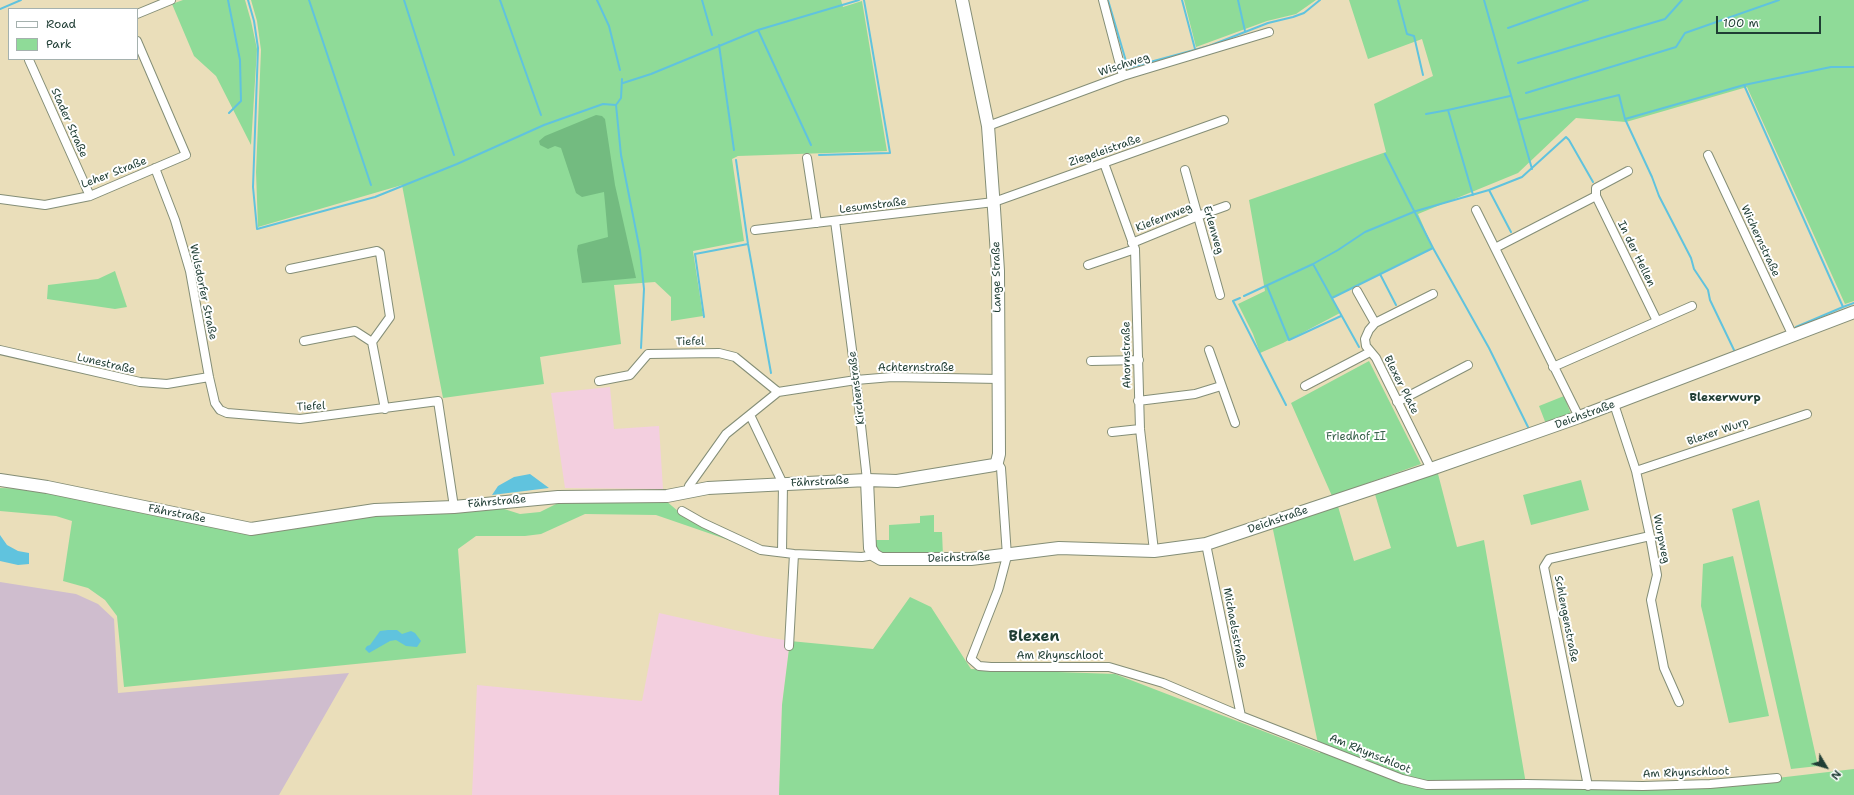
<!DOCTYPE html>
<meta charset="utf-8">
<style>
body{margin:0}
#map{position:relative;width:1854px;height:795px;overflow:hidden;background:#eadeba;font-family:"Shantell Sans",sans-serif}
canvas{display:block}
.legend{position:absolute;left:8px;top:8px;width:130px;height:52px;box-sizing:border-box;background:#fff;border:1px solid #a5b1ae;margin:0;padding:5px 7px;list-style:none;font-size:12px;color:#1f3d34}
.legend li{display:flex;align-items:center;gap:8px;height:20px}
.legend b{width:20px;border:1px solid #a5b1ae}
.north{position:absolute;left:1806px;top:747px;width:40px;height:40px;-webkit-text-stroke:3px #fff;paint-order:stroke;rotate:128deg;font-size:11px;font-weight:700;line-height:16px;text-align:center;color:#1f3d34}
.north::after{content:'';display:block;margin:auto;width:14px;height:18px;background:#1f3d34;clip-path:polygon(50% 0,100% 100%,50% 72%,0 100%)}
.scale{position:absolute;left:1716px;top:16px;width:105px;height:18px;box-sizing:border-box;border:2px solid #1f3d34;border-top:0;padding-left:5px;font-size:12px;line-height:14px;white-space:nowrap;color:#1f3d34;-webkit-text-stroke:3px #fff;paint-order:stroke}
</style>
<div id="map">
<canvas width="1854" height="795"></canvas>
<ul class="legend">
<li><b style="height:5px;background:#fff"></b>Road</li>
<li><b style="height:11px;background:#8fdb98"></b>Park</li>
</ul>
<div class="north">N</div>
<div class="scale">100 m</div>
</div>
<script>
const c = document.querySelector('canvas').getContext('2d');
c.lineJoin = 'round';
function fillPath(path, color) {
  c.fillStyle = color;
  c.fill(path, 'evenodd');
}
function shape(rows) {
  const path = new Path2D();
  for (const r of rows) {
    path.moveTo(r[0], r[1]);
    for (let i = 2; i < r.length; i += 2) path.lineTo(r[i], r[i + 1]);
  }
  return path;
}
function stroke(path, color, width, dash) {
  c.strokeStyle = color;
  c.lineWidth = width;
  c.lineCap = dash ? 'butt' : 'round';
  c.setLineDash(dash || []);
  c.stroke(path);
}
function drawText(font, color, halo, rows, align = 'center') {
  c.font = font + ' "Shantell Sans",sans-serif';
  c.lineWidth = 4;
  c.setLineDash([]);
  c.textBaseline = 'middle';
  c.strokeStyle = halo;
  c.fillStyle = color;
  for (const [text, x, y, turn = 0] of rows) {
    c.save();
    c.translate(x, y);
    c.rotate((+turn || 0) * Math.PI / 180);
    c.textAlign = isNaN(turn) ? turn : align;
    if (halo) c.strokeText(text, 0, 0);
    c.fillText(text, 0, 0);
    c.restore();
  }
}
fillPath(shape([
 [610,387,614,429,659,426,663,489,565,488,551,393],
 [659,613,761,636,790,641,782,705,779,795,472,795,477,685,642,701]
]), '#f3cfdf');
fillPath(shape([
 [0,582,76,594,98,604,114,619,118,693,349,673,279,795,0,795]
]), '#cfbdce');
fillPath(shape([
 [183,0,245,0,251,21,257,49,251,145,216,76,194,56,172,4],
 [251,0,841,0,843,7,862,1,887,151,738,156,732,159,744,241,693,251,703,316,671,321,671,297,655,282,614,285,621,344,540,357,544,384,443,398,402,185,258,227,256,172,261,50,257,21],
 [1184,0,1316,0,1296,14,1267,21,1196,47],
 [1349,0,1854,0,1854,301,1845,304,1747,87,1626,122,1576,118,1518,173,1418,214,1433,248,1332,298,1340,313,1283,343,1260,353,1253,334,1238,304,1265,291,1249,200,1386,152,1374,104,1433,76,1422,39,1368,59],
 [115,271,127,307,115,309,47,299,48,285,98,279],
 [1369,361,1421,464,1332,496,1291,403],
 [1564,396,1571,414,1546,424,1539,406],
 [1437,470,1457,547,1484,540,1526,784,1643,786,1777,778,1854,769,1854,795,779,795,782,705,790,641,873,649,910,597,931,607,971,669,1115,674,1320,753,1272,525,1337,503,1354,561,1391,548,1374,491],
 [1581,480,1589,510,1531,525,1523,495],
 [0,488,33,489,229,529,354,517,501,508,520,514,540,512,562,501,665,500,679,512,746,546,656,515,585,514,541,534,525,536,476,536,458,549,466,653,124,687,117,616,105,600,88,588,63,581,72,521,56,516,0,511],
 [1759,500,1818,766,1791,769,1732,509],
 [934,515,934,532,942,532,943,556,884,554,876,549,876,540,889,540,889,525,920,523,920,516],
 [1733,556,1769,716,1729,723,1701,606,1703,564]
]), '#8fdb98');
fillPath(shape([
 [596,115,602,116,605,119,615,185,636,278,582,283,577,250,578,245,608,237,604,192,582,197,576,193,561,148,555,146,548,149,540,145,539,141,545,136]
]), '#73bb80');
fillPath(shape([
 [530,474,549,488,492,495,498,486,514,477],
 [0,535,7,545,18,551,29,553,29,564,18,565,0,561],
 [388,630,397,630,402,634,411,631,415,633,421,641,417,647,406,646,396,640,390,641,369,653,365,649,367,646,370,645,380,631]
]), '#60c3de');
stroke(shape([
 [228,0,240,60,241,101,229,113],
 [248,0,254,21,258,48,253,187,257,229,375,197,457,164,544,125,603,104,616,105],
 [309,0,371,185],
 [404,0,454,155],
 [500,0,541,115],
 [597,0,609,26,620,70],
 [702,0,712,35],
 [1108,0,1128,68,1209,46,1268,23,1293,17,1304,13,1320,0],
 [1182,0,1195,49],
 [1238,0,1245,31],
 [1398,0,1407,34,1414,36,1423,75],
 [1484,0,1532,169],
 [1583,0,1584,1,1588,0],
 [0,9,21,0],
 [1508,28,1584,1],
 [758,30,811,145],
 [719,45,734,150],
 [1518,63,1665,19,1682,0],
 [622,79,621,98,616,105,621,155,640,251,644,289,641,348],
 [623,83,651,74,758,30,859,0],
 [1744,85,1843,307,1854,303],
 [1526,93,1676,47,1685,33,1779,0],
 [1448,110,1473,195],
 [1426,114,1448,110,1510,96],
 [1625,119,1744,85,1831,67,1854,67],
 [1518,120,1619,95,1625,119,1652,177,1659,196,1691,258,1694,269,1708,290,1710,300,1734,350],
 [1385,154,1433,248,1489,348,1528,427],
 [819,155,890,153,864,0],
 [736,160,748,244,771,373],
 [1489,190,1511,232],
 [1313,264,1359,347],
 [1380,274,1396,305],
 [1267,286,1289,340,1341,316],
 [1244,296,1313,264,1338,250,1365,232,1416,211,1489,190,1522,177,1566,137,1569,140,1593,182],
 [1240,298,1233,301,1286,405],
 [1332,298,1433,248],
 [704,317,695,254,748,244],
 [1796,327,1843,307]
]), '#60c3de', 2);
const street = shape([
 [1103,0,1123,76],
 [137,14,171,0],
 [29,60,90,196],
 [988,126,1123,76,1269,32],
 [1708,155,1793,336],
 [807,158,817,223],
 [1104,163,1135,249,1140,429,1154,551],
 [155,168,175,220,190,271,209,377,215,403,220,410,227,413,300,419,438,401,454,507],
 [1185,170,1220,295],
 [1596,196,1657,321],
 [0,199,45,205,90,196,186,155,137,41],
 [1476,210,1579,417],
 [835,221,856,380,867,480],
 [755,230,994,202,1224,120],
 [1132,243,1198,216,1226,206],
 [1495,248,1596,196,1596,188,1628,171],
 [1088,265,1135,249],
 [290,269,377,251,380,253,390,317,372,342,385,409],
 [1357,291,1375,323,1369,330,1365,339,1366,346,1376,358,1431,469],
 [1375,323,1433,294],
 [304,341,355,331,372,342],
 [0,350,140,382,167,384,209,377],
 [1209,350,1235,423],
 [1091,361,1139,360],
 [1553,367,1692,306],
 [599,381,630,375,648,354,719,353,735,357,778,392],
 [1305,386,1370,352],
 [1138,401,1195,394,1221,386],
 [1397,402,1468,365],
 [1614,404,1636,471,1650,536,1657,575,1651,600,1664,668,1679,702],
 [750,415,783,484,782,552],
 [1112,432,1140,429],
 [997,462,1001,468,1007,556,998,590,971,659,979,666,991,667,1109,667,1163,683,1241,716,1402,779,1427,785,1526,784,1643,786,1710,784,1777,778],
 [1636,471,1807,414],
 [688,491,689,486,726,434,778,392,856,380,892,377,999,379],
 [682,511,703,523,761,550,794,554,862,557,874,555],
 [1206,544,1241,716],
 [789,646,794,554],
 [1588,786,1544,567,1549,559,1650,536]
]);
const secondary = shape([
 [0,480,47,487,251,529,375,510,454,507,558,497,667,496,708,488,867,480,897,481,994,465,997,462,999,454,998,271,994,209,988,126,962,0],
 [867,480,870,548,874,555,881,559,971,559,1059,548,1154,551,1206,544,1431,469,1579,417,1854,312]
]);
stroke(street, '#848e77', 10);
stroke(secondary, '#848e77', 14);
stroke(street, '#fff', 8);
stroke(secondary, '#fff', 12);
drawText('11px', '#1f3d34', '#fff', [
 ["Wischweg",1124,65,-18],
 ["Stader Straße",69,123,66],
 ["Ziegeleistraße",1105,151,-19],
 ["Leher Straße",114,173,-21],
 ["Lesumstraße",873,206,-7],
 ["Kiefernweg",1164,218,-22],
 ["Erlenweg",1213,230,74],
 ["Wichernstraße",1760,241,65],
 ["In der Hellen",1636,254,64],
 ["Lange Straße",997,277,-91],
 ["Wulsdorfer Straße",203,292,78],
 ["Tiefel",690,342,-1],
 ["Ahornstraße",1127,355,-91],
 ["Lunestraße",106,364,13],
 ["Achternstraße",916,368],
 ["Blexer Plate",1401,385,63],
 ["Kirchenstraße",857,388,-97],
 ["Tiefel",311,407,-3],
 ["Deichstraße",1585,415,-20],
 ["Blexer Wurp",1718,432,-19],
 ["Fährstraße",820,482,-3],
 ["Fährstraße",497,502,-5],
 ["Fährstraße",177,514,11],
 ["Deichstraße",1278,520,-19],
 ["Wurpweg",1661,539,79],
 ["Deichstraße",959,558,-2],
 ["Schlengenstraße",1566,619,79],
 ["Michaelsstraße",1234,628,79],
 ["Am Rhynschloot",1060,656],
 ["Am Rhynschloot",1370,754,22],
 ["Am Rhynschloot",1686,773,-2]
]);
drawText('11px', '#3b644d', '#fff', [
 ["Friedhof II",1356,437]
]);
drawText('bold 12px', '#1f3d34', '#fff', [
 ["Blexerwurp",1725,398]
]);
drawText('bold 15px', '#1f3d34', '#fff', [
 ["Blexen",1034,637]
]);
</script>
